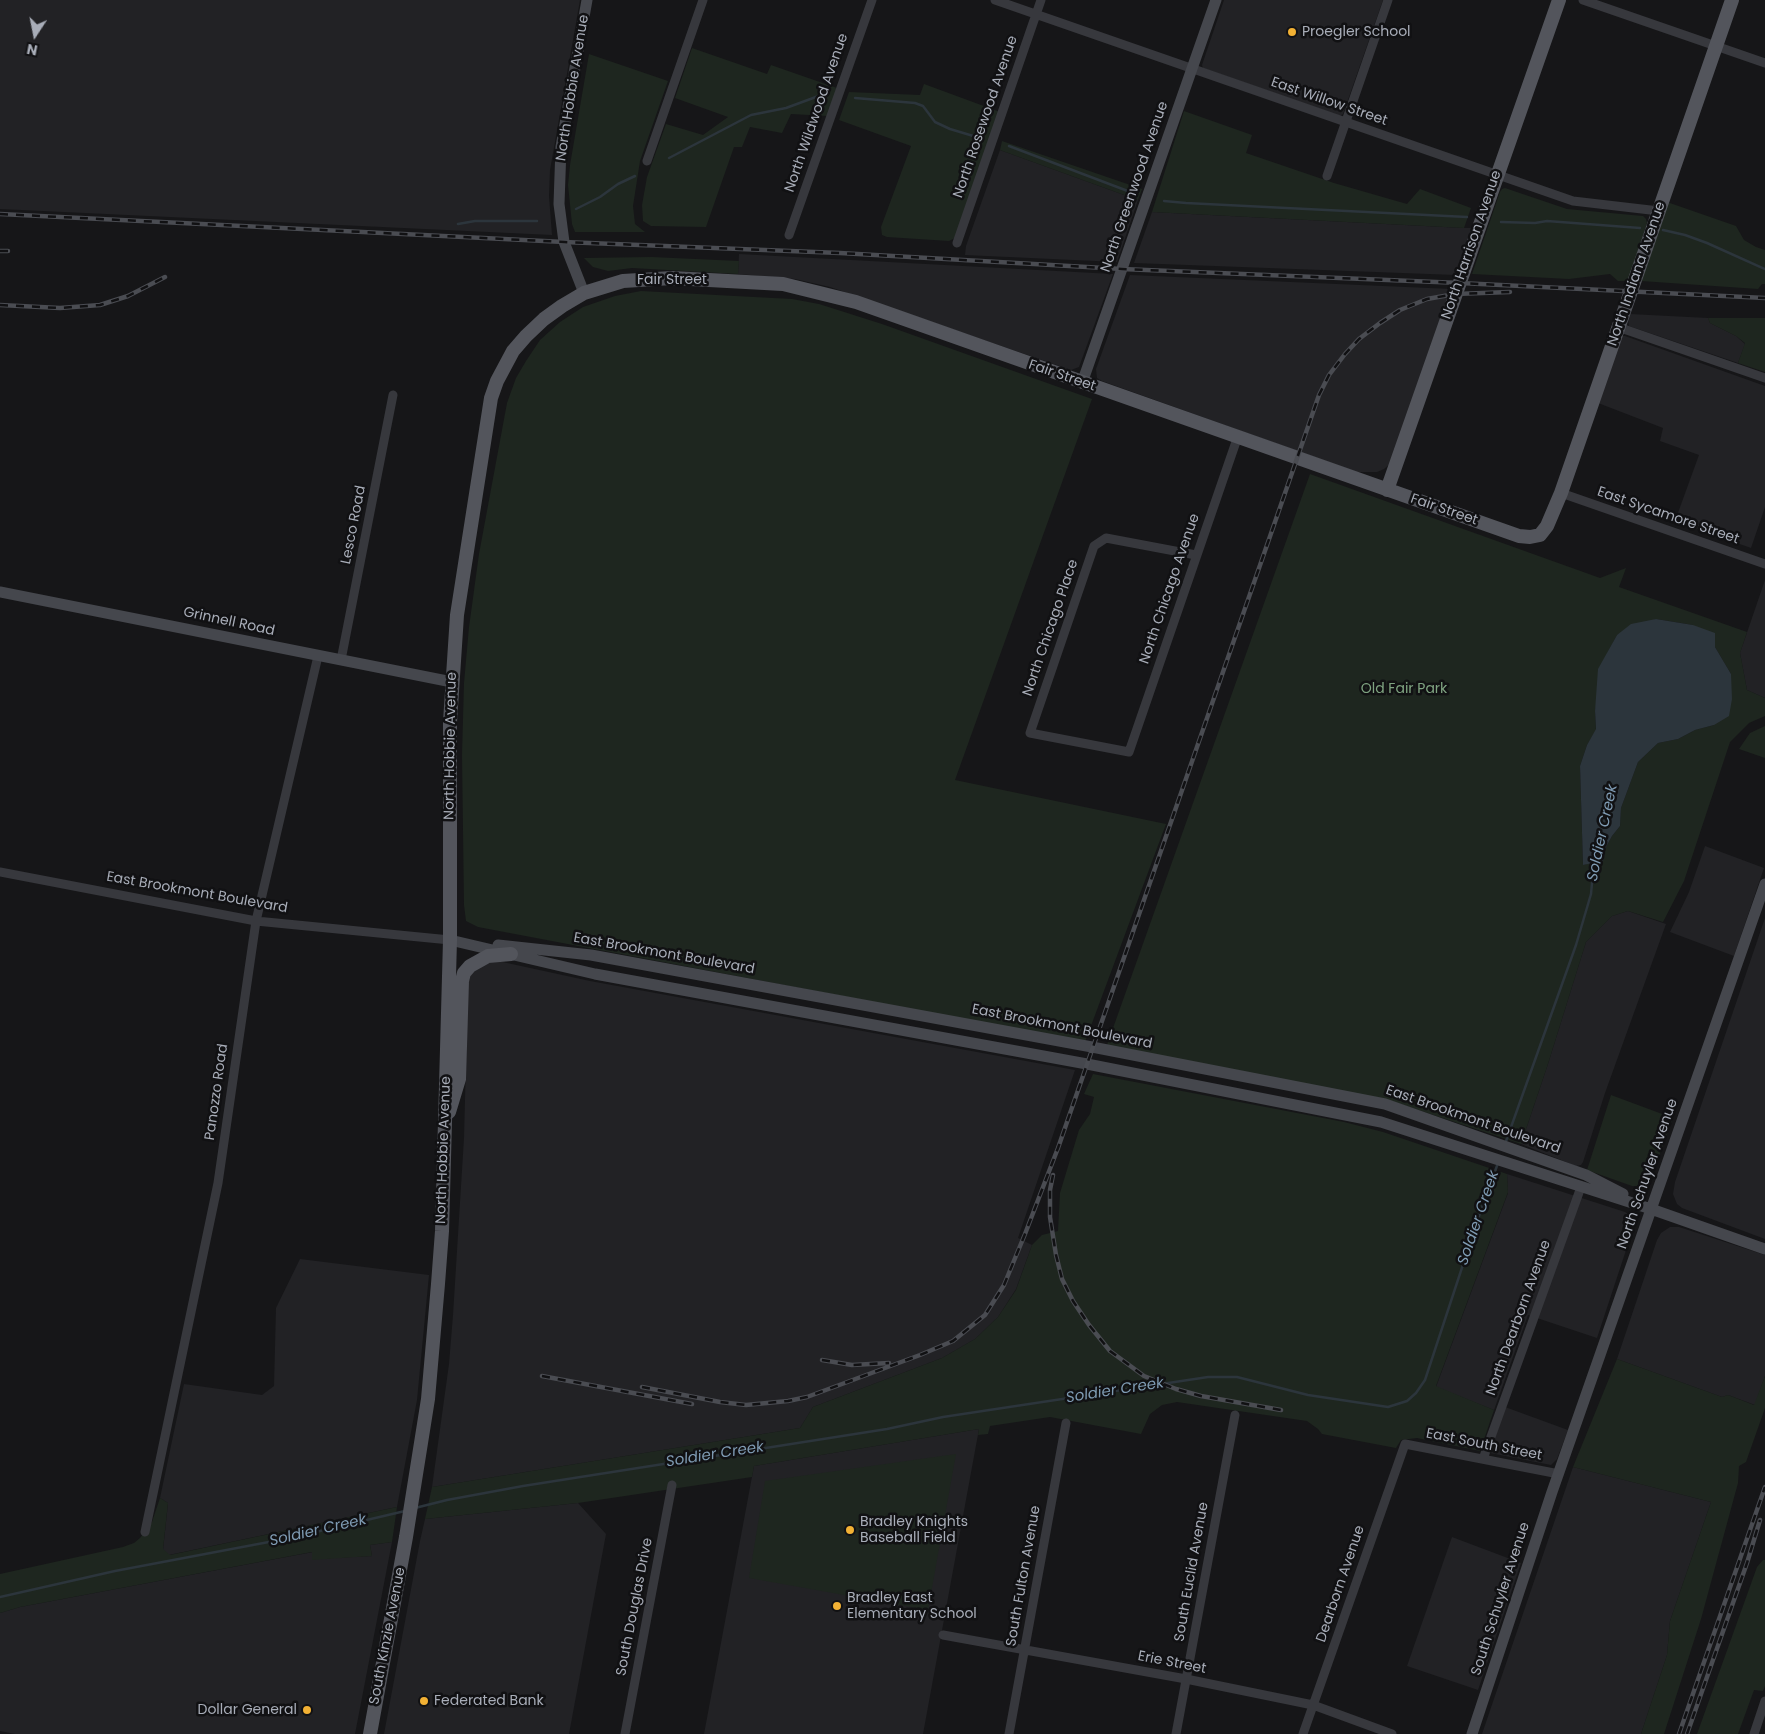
<!DOCTYPE html>
<style>
body{margin:0}
#map{position:relative;width:1765px;height:1734px;overflow:hidden;background:#161618;font-family:Poppins,sans-serif}
canvas{display:block}
.north{position:absolute;left:10px;top:10px;width:50px;height:50px;-webkit-text-stroke:4px #111113;paint-order:stroke;rotate:191deg;font-size:14px;font-weight:700;line-height:20px;text-align:center;color:#a8adb8}
.north::after{content:'';display:block;margin:auto;width:18px;height:22px;background:#a8adb8;clip-path:polygon(50% 0,100% 100%,50% 72%,0 100%)}
</style>
<div id="map">
<canvas width="1765" height="1734"></canvas>
<div class="north">N</div>
</div>
<script>
const c = document.querySelector('canvas').getContext('2d');
c.lineJoin = 'round';
function fillPath(path, color) {
  c.fillStyle = color;
  c.fill(path, 'evenodd');
}
function shape(rows) {
  const path = new Path2D();
  for (const r of rows) {
    path.moveTo(r[0], r[1]);
    for (let i = 2; i < r.length; i += 2) path.lineTo(r[i], r[i + 1]);
  }
  return path;
}
function stroke(path, color, width, dash) {
  c.strokeStyle = color;
  c.lineWidth = width;
  c.lineCap = dash ? 'butt' : 'round';
  c.setLineDash(dash || []);
  c.stroke(path);
}
function drawText(font, color, halo, rows, align = 'center') {
  c.font = font + ' Poppins,sans-serif';
  c.lineWidth = 5;
  c.setLineDash([]);
  c.textBaseline = 'middle';
  c.strokeStyle = halo;
  c.fillStyle = color;
  for (const [text, x, y, turn = 0] of rows) {
    c.save();
    c.translate(x, y);
    c.rotate((+turn || 0) * Math.PI / 180);
    c.textAlign = isNaN(turn) ? turn : align;
    if (halo) c.strokeText(text, 0, 0);
    c.fillText(text, 0, 0);
    c.restore();
  }
}
fillPath(shape([
 [0,0,580,0,550,170,549,196,552,235,0,209],
 [1224,0,1383,0,1343,114,1340,116,1203,68,1202,65],
 [1000,150,1138,200,1117,262,965,255,966,246],
 [1152,212,1464,228,1473,228,1456,275,1134,263],
 [739,254,1113,274,1079,367,1071,370,830,287,795,279,738,274],
 [1130,275,1452,289,1391,463,1384,469,1377,472,1356,472,1102,381,1097,378,1096,369],
 [1630,314,1708,318,1710,323,1736,336,1745,344,1738,363,1629,326,1628,320],
 [1622,336,1625,336,1765,386,1765,507,1751,548,1675,521,1699,455,1660,441,1663,428,1598,403],
 [1765,580,1765,698,1747,690,1740,653],
 [1705,846,1764,868,1734,956,1670,932,1689,892],
 [1628,911,1666,924,1605,1093,1583,1162,1581,1165,1576,1166,1521,1144,1547,1067,1586,942,1612,916],
 [1765,918,1765,1239,1682,1208,1677,1204,1673,1194,1675,1182],
 [498,961,590,981,1075,1070,1018,1238,1032,1245,1016,1289,998,1317,975,1339,942,1358,813,1407,800,1428,432,1487,449,1364,453,1315,464,1138,468,984,471,975,476,969,491,962],
 [1507,1174,1625,1212,1632,1217,1634,1226,1597,1338,1528,1315,1494,1410,1436,1387,1508,1193],
 [1670,1227,1679,1227,1765,1255,1765,1376,1755,1405,1728,1395,1722,1397,1617,1359,1657,1240,1661,1233],
 [300,1259,429,1275,417,1400,397,1507,169,1555,163,1550,168,1503,160,1498,184,1384,262,1395,274,1386,276,1308],
 [1505,1407,1568,1430,1557,1459,1551,1465,1490,1453],
 [979,1429,923,1734,704,1734,754,1466],
 [1573,1467,1711,1502,1670,1621,1667,1655,1641,1734,1482,1734],
 [578,1503,606,1534,569,1734,384,1734,420,1541,425,1519],
 [1452,1537,1521,1563,1478,1690,1407,1666],
 [392,1542,355,1734,15,1734,0,1731,0,1613,20,1607,313,1552,312,1559,372,1556,370,1545]
]), '#222225');
fillPath(shape([
 [692,48,767,74,771,65,837,88,827,116,791,114,782,133,750,127,742,147,734,147,706,227,651,226,643,221,642,205,647,177,666,124,703,135,728,117,675,98],
 [589,54,668,81,640,161,633,206,635,224,645,232,575,232,572,224,568,185,570,165],
 [924,84,1000,112,955,238,949,241,887,237,882,235,881,227,911,146,839,120,849,92,920,95],
 [1184,111,1252,135,1246,153,1334,183,1407,204,1420,189,1471,208,1464,228,1152,212],
 [1002,141,1142,189,1138,200,1000,150],
 [1505,188,1567,209,1643,216,1646,219,1647,223,1628,281,1618,281,1610,274,1569,279,1472,274,1500,192,1502,189],
 [1667,202,1736,226,1744,240,1756,247,1765,250,1765,284,1762,284,1758,289,1641,281],
 [652,257,739,261,738,274,632,268,608,271,593,267,584,258],
 [641,291,792,299,819,304,882,324,1092,399,955,780,1166,824,1085,1042,478,927,466,921,464,905,462,755,464,683,469,627,479,554,507,403,516,378,526,361,540,340,560,322,583,307,615,296],
 [1708,318,1765,318,1765,372,1738,363,1745,343,1736,336,1710,323],
 [1310,474,1600,578,1626,568,1619,587,1747,632,1740,653,1747,690,1765,698,1765,716,1749,723,1730,742,1684,881,1663,922,1628,911,1612,916,1586,942,1547,1067,1521,1144,1391,1101,1107,1045],
 [1656,619,1693,625,1715,647,1731,674,1714,725,1695,730,1678,739,1658,743,1638,762,1621,808,1620,826,1612,836,1605,849,1603,860,1583,865,1580,766,1587,745,1596,730,1595,711,1608,652,1617,635],
 [1765,726,1765,758,1739,749,1750,733],
 [1093,1074,1344,1122,1383,1132,1507,1174,1508,1192,1436,1386,1494,1410,1480,1451,1417,1438,1401,1440,1396,1448,1322,1434,1318,1429,1307,1421,1177,1402,1162,1405,1150,1414,1141,1434,1050,1417,990,1426,988,1434,978,1435,979,1429,754,1466,752,1477,578,1503,425,1519,432,1487,800,1428,813,1407,942,1358,975,1339,998,1317,1016,1290,1032,1245,1042,1235,1058,1231,1060,1193,1079,1130,1090,1114,1094,1097,1084,1094],
 [1611,1095,1673,1118,1650,1181,1643,1186,1632,1186,1587,1170],
 [1617,1359,1722,1397,1728,1395,1754,1405,1765,1376,1765,1408,1746,1462,1739,1466,1738,1483,1701,1619,1664,1734,1641,1734,1667,1655,1670,1621,1711,1502,1573,1467],
 [956,1454,928,1610,749,1578,765,1481],
 [160,1498,168,1503,163,1549,170,1555,397,1507,392,1542,370,1545,372,1556,312,1560,312,1552,20,1607,0,1613,0,1574,123,1547,134,1543,140,1538,152,1522],
 [1763,1560,1765,1560,1765,1686,1763,1691,1754,1690,1738,1734,1697,1734,1757,1567]
]), '#1e261f');
fillPath(shape([
 [1656,619,1693,625,1715,633,1715,647,1731,674,1732,699,1729,716,1714,725,1695,730,1678,739,1658,743,1638,762,1621,808,1620,826,1612,836,1605,849,1603,861,1583,865,1580,766,1587,745,1596,729,1595,711,1598,669,1617,635,1631,624]
]), '#2c353c');
stroke(shape([
 [855,98,915,103,923,106,935,122,950,129,980,138],
 [1009,146,1133,193],
 [669,158,751,115,786,108,824,94],
 [1164,201,1186,203,1467,217],
 [576,209,600,197,618,184,635,176],
 [1501,222,1535,223,1547,221,1640,228],
 [458,224,475,221,537,221],
 [1663,230,1685,235,1707,243,1765,269],
 [1505,1144,1576,945,1591,894,1594,861],
 [415,1508,447,1500,523,1486,887,1429,943,1417,1208,1377,1237,1377,1308,1395,1388,1407,1407,1401,1416,1393,1425,1380,1479,1216,1498,1163],
 [0,1597,115,1571,290,1538,405,1511]
]), '#2c353c', 2.5);
stroke(shape([
 [995,0,1573,201,1659,211],
 [1583,0,1765,63],
 [647,161,703,0],
 [1327,176,1388,0],
 [789,235,872,0],
 [957,243,1041,0],
 [1618,327,1765,378],
 [1561,493,1765,564],
 [1196,555,1106,538,1094,546,1030,733,1129,752,1238,436],
 [341,660,393,395],
 [0,872,256,921,450,940],
 [1483,1459,1581,1187],
 [145,1532,218,1183,256,921,318,656],
 [943,1635,1186,1679,1313,1705,1392,1734],
 [625,1734,672,1485],
 [1009,1734,1066,1423],
 [1176,1734,1235,1415],
 [1303,1734,1405,1444,1559,1474],
 [1754,1734,1765,1701]
]), '#37383d', 9);
stroke(shape([
 [584,293,564,242,559,204,561,147,587,0],
 [1082,383,1216,0],
 [0,592,452,682],
 [450,940,595,974,1087,1064,1381,1122,1651,1209,1765,1249],
 [498,945,591,955,1092,1047,1385,1104,1586,1175,1623,1194],
 [1472,1734,1552,1492,1765,884]
]), '#45474d', 11);
stroke(shape([
 [1387,490,1559,0],
 [449,1112,459,1079,462,981,464,973,470,966,488,956,511,954],
 [370,1734,406,1537,428,1399,438,1284,442,1231,450,940,450,722,457,615,491,398,497,381,513,351,526,336,544,319,562,306,584,293,623,281,672,278,783,284,856,302,1519,536,1530,537,1540,535,1547,526,1561,493,1732,0]
]), '#53555c', 14);
const rail = shape([
 [0,214,564,242,840,253,1122,269,1460,283,1765,298],
 [0,251,8,251],
 [0,305,60,308,100,305,128,296,165,277],
 [1053,1175,1050,1190,1050,1217,1056,1255,1062,1279,1073,1301,1089,1325,1110,1351,1144,1376,1176,1389,1201,1396,1281,1410],
 [822,1360,852,1365,889,1363],
 [542,1376,692,1404],
 [642,1387,720,1402,746,1405,788,1401,807,1397,920,1355,953,1341,985,1315,1004,1285,1025,1234,1058,1148,1319,395,1329,375,1345,354,1359,339,1380,323,1400,310,1427,299,1455,294,1510,292],
 [1679,1734,1765,1487],
 [1687,1734,1747,1563,1760,1520]
]);
stroke(rail, '#4a4c52', 4.5);
stroke(rail, '#111113', 2.5, [8]);
for (const [x, y, r, color] of [
 [1292,32,5,"#f2b134"],
 [850,1530,5,"#f2b134"],
 [837,1606,5,"#f2b134"],
 [424,1701,5,"#f2b134"],
 [307,1710,5,"#f2b134"]
]) {
  const dot = new Path2D();
  dot.arc(x, y, r, 0, 2 * Math.PI);
  c.fillStyle = color;
  c.fill(dot);
  stroke(dot, '#111113', 2);
}
drawText('14px', '#a8adb8', '#111113', [
 ["Proegler School",1302,32],
 ["Bradley Knights",860,1522],
 ["Baseball Field",860,1538],
 ["Bradley East",847,1598],
 ["Elementary School",847,1614],
 ["Federated Bank",434,1701],
 ["Dollar General",297,1710,"right"]
], 'left');
drawText('14px', '#a8adb8', '#111113', [
 ["North Hobbie Avenue",573,88,-81],
 ["East Willow Street",1329,102,19],
 ["North Wildwood Avenue",817,113,-71],
 ["North Rosewood Avenue",986,117,-71],
 ["North Greenwood Avenue",1135,187,-71],
 ["North Harrison Avenue",1472,245,-71],
 ["North Indiana Avenue",1637,274,-71],
 ["Fair Street",672,280],
 ["Fair Street",1062,376,19],
 ["Fair Street",1444,510,19],
 ["East Sycamore Street",1668,516,19],
 ["Lesco Road",354,525,-79],
 ["North Chicago Avenue",1170,589,-71],
 ["Grinnell Road",229,622,12],
 ["North Chicago Place",1051,628,-71],
 ["North Hobbie Avenue",451,746,-89],
 ["East Brookmont Boulevard",197,893,10],
 ["East Brookmont Boulevard",664,954,10],
 ["East Brookmont Boulevard",1062,1027,11],
 ["Panozzo Road",217,1092,-82],
 ["East Brookmont Boulevard",1473,1120,19],
 ["North Hobbie Avenue",444,1150,-88],
 ["North Schuyler Avenue",1648,1174,-71],
 ["North Dearborn Avenue",1519,1318,-70],
 ["East South Street",1484,1445,11],
 ["South Euclid Avenue",1192,1572,-80],
 ["South Fulton Avenue",1024,1576,-80],
 ["Dearborn Avenue",1341,1584,-71],
 ["South Schuyler Avenue",1501,1599,-72],
 ["South Douglas Drive",635,1607,-79],
 ["South Kinzie Avenue",388,1636,-79],
 ["Erie Street",1172,1663,11]
]);
drawText('14px', '#7fa381', '#111113', [
 ["Old Fair Park",1404,689]
]);
drawText('italic 15px', '#7f9bb3', '#111113', [
 ["Soldier Creek",1603,833,-78],
 ["Soldier Creek",1479,1218,-71],
 ["Soldier Creek",1115,1391,-9],
 ["Soldier Creek",715,1455,-9],
 ["Soldier Creek",318,1531,-13]
]);
</script>
